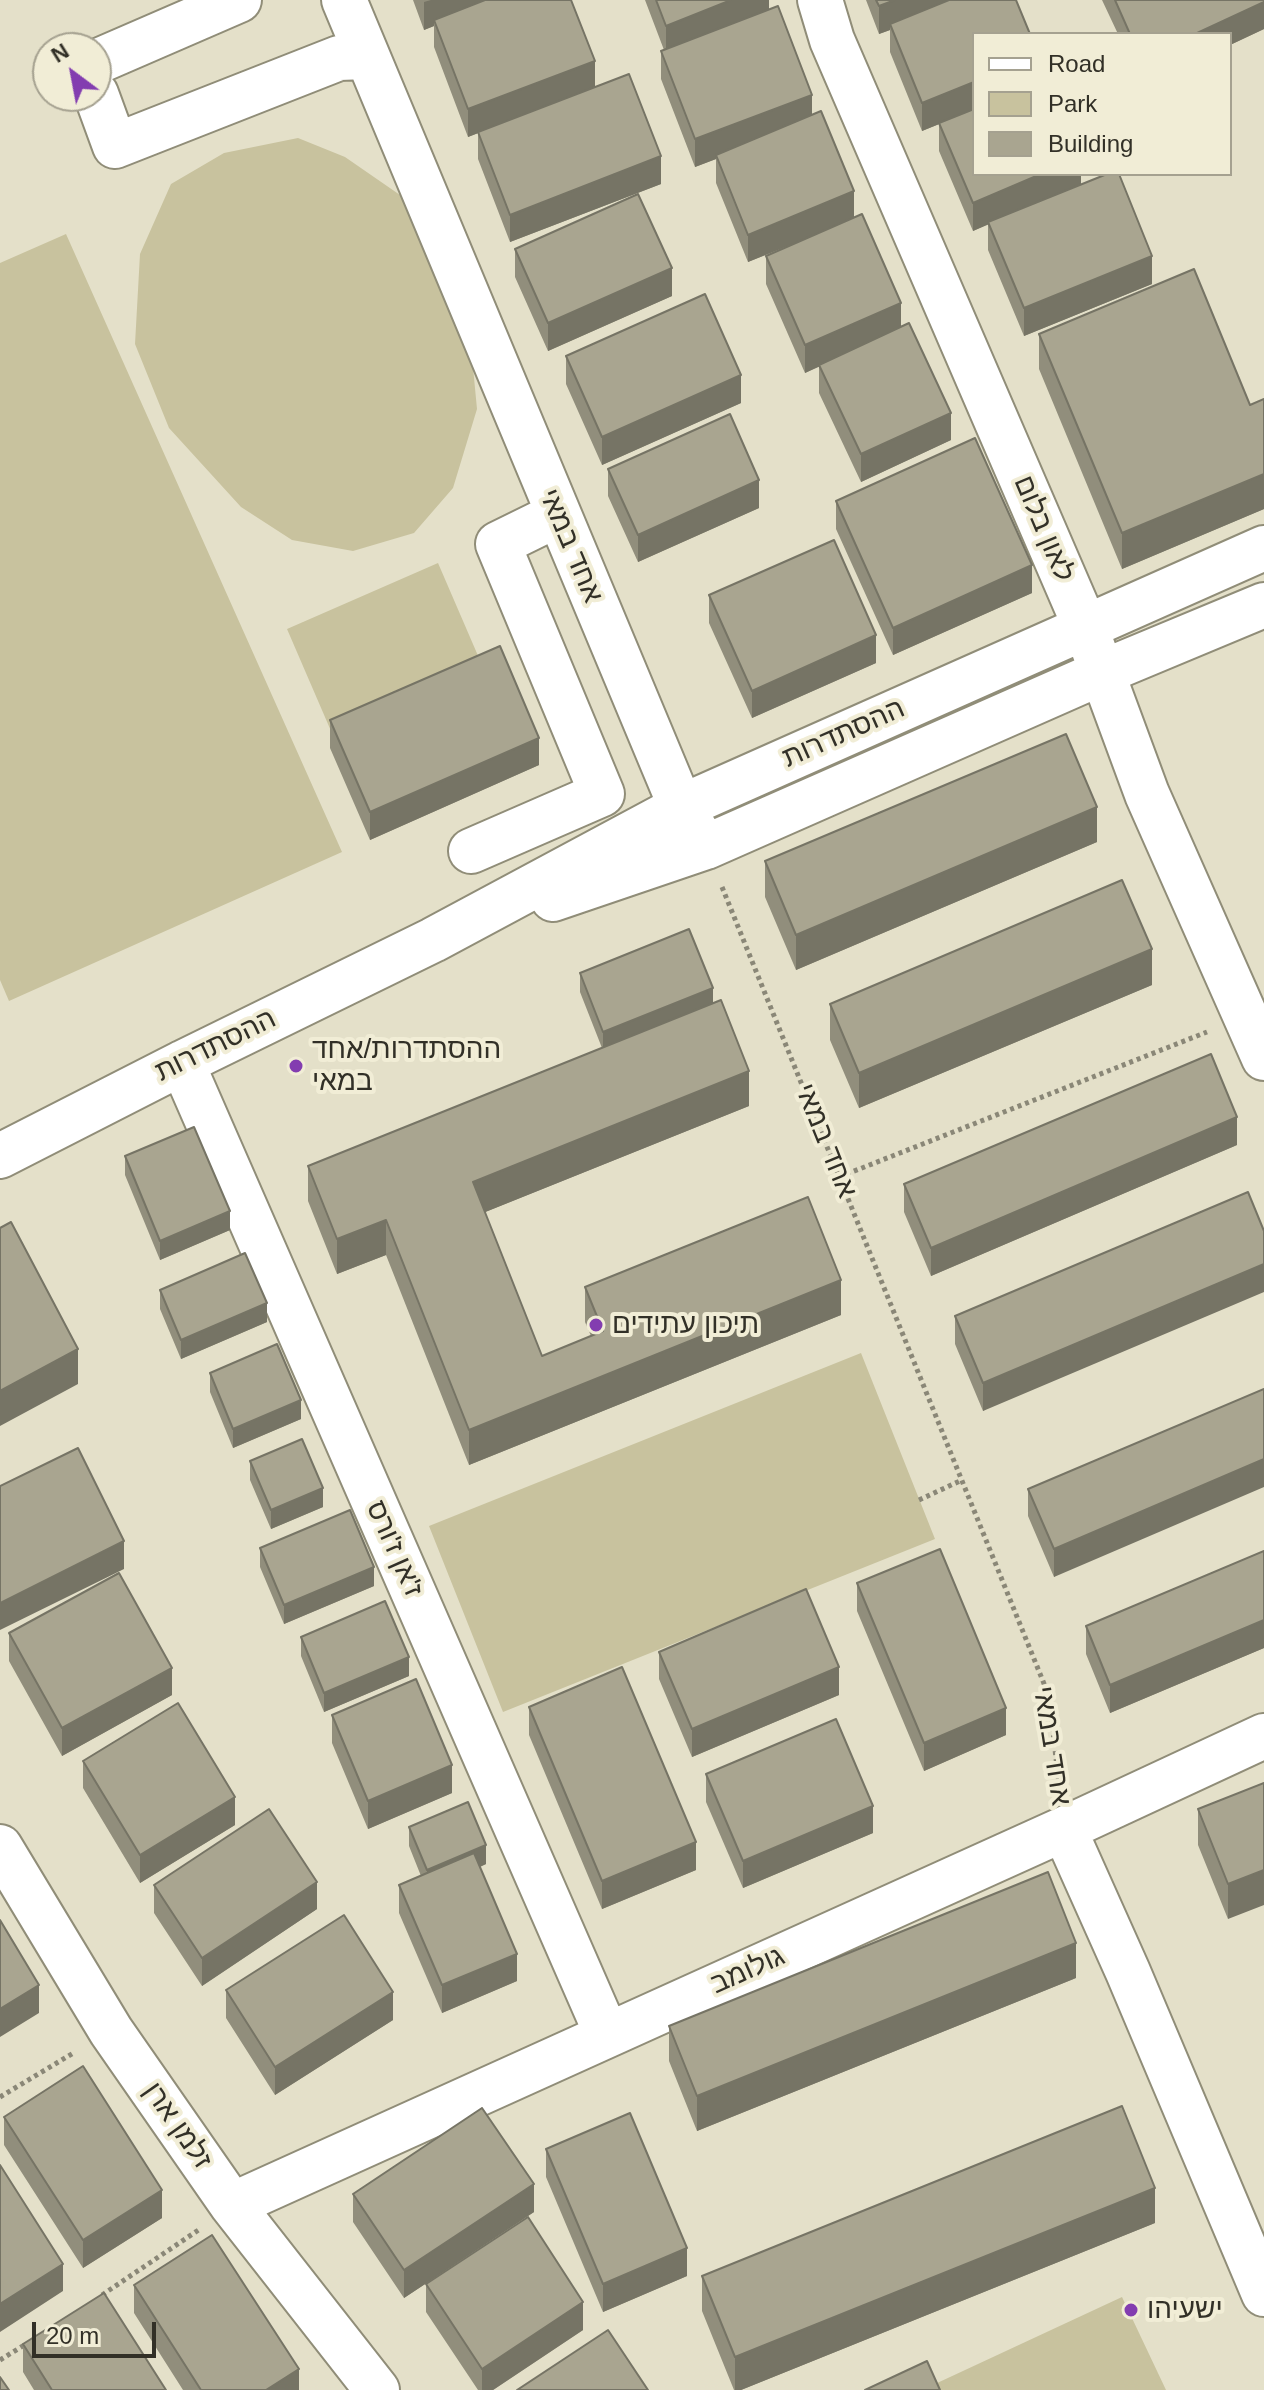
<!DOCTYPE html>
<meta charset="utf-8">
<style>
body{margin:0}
#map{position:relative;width:1264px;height:2390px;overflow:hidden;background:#e4e0c9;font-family:Helvetica,sans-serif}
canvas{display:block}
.legend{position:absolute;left:972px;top:32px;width:260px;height:144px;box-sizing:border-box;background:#f1edd6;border:2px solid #a5a190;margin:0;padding:10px 14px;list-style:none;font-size:24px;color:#323027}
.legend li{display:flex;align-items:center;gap:16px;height:40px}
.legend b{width:40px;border:2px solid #a5a190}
.north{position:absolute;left:32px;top:32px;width:80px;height:80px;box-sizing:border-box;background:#f1edd6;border:2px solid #a5a190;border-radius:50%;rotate:328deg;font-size:22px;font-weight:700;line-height:32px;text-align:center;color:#323027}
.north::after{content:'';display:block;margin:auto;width:28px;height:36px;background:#833db0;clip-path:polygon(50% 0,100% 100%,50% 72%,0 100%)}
.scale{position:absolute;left:32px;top:2322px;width:124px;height:36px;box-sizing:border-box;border:4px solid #323027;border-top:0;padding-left:10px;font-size:24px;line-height:28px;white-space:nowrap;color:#323027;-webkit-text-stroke:6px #f1edd6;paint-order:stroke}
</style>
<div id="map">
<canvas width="1264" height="2390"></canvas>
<ul class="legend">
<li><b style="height:10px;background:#fff"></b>Road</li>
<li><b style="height:22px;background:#c8c29e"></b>Park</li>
<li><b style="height:22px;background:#a9a590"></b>Building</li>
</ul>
<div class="north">N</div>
<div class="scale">20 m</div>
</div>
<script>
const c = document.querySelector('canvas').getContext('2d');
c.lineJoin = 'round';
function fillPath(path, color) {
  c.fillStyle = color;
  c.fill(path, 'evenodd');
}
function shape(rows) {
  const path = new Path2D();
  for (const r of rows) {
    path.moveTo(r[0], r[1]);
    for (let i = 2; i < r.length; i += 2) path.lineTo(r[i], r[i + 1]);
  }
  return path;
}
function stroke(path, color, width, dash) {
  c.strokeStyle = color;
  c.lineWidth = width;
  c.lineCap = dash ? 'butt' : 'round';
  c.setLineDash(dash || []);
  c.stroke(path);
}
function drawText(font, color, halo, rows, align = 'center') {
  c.font = font + ' Helvetica,"Noto Sans Hebrew",sans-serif';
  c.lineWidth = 8;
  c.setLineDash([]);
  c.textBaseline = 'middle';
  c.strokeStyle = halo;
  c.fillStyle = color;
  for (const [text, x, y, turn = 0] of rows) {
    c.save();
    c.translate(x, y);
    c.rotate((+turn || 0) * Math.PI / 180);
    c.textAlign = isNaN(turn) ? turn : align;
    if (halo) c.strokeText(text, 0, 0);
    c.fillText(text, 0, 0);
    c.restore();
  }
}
fillPath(shape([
 [298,138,345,157,400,195,440,242,470,336,477,409,453,488,414,533,353,551,292,540,241,507,169,428,135,344,140,254,171,184,224,153],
 [66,234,342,852,9,1001,0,980,0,263],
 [438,563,482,665,331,731,287,629],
 [861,1353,935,1539,503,1712,429,1526],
 [1122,2297,1166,2390,938,2390,935,2384]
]), '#c8c29e');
const minor = shape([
 [344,0,681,807,706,847],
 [820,0,832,40,1085,626,1147,794,1264,1058],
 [96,62,239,0],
 [96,94,115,146,339,58,366,57],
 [471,851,602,794,498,544,557,515],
 [553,899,706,847,1103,672,1264,605],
 [182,1063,607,2035],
 [0,1156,182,1063,433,940,681,807,1264,548],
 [1064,1829,1128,1972,1264,2294],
 [0,1847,111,2031,232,2205,377,2390],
 [232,2205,1064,1829,1264,1736]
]);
stroke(minor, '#908d78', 48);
stroke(shape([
 [722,887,1049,1696,1059,1785],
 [839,1177,1207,1032],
 [919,1500,962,1480],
 [0,2097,75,2052],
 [102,2295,200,2229],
 [0,2360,26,2344]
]), '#8a8777', 5, [4, 4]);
stroke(minor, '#fff', 44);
fillPath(shape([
 [413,0,571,0,595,87,661,184,510,242,478,159,478,133,468,137,434,47,434,26,424,30],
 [645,0,769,0,769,9,854,217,951,440,861,482,819,393,819,366,805,373,766,284,766,256,798,242,748,262,716,183,716,159,695,167,661,79,661,51,664,50],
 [866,0,1016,0,974,34,1081,174,1081,185,1152,284,1024,336,988,250,988,224,973,231,939,151,939,124,922,131,890,52,890,30,879,34],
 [1102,0,1264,0,1264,29,1230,45,1230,34,1118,34],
 [515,249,672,296,548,351,515,277],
 [1039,334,1250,405,1264,399,1264,509,1122,569,1039,369],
 [566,356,741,403,602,465,566,384],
 [608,469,759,508,638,562,608,496],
 [836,501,1032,593,893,655,836,529],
 [709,595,876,663,752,718,709,623],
 [330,720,539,765,370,840,330,748],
 [1097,842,796,970,765,897,765,861],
 [580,973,713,1004,749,1106,485,1212,542,1356,591,1336,585,1322,585,1287,841,1315,469,1465,386,1255,337,1274,308,1201,308,1166,602,1048,580,992],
 [1152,985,859,1108,830,1040,830,1004],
 [1237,1145,931,1276,904,1212,904,1184],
 [125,1156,230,1230,160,1260,125,1175],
 [1264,1231,983,1411,955,1344,955,1316],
 [160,1290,267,1322,181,1359,160,1309],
 [210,1373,301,1419,233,1448,210,1392],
 [1264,1389,1054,1577,1028,1516,1028,1489],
 [250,1461,323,1507,271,1529,250,1480],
 [260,1548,374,1586,284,1624,260,1567],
 [1264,1551,1264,1648,1110,1713,1086,1654,1086,1626],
 [857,1583,1006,1735,924,1771,857,1611],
 [9,1633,172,1695,62,1756,9,1661],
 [301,1637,409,1676,324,1712,301,1656],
 [659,1652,839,1695,692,1757,659,1679],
 [529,1707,696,1870,602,1909,529,1735],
 [332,1715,452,1793,368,1829,332,1743],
 [83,1761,235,1825,140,1883,83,1788],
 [706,1774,873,1833,743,1888,706,1802],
 [1264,1783,1228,1919,1198,1845,1198,1809],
 [409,1827,486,1864,480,1867,517,1981,442,2013,399,1913,399,1885,421,1876,409,1846],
 [154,1885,317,1909,202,1986,154,1913],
 [1076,1978,697,2131,669,2061,669,2026],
 [226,1990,393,2020,275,2095,226,2018],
 [4,2117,162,2218,83,2268,4,2145],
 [546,2149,687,2276,603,2312,546,2177],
 [353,2194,534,2212,404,2298,353,2222],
 [1155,2223,741,2390,734,2390,702,2311,702,2276],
 [426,2284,583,2330,493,2390,478,2390,426,2312],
 [134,2285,299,2390,183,2390,134,2313],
 [23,2344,166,2390,34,2390,23,2372]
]), '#918e7c');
fillPath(shape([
 [431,0,503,0,434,20,434,26,424,30,424,2],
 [731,0,769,0,769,13,666,53,666,26],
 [895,0,970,0,890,24,890,30,879,34,879,6],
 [1264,2,1264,29,1230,45,1230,34,1195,34],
 [595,61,595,88,468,137,468,109],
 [974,82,974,110,922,131,922,103],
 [812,95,812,123,716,155,716,159,695,167,695,139],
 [661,156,661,184,510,242,510,215],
 [1041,174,1081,174,1081,185,973,231,973,203],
 [854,191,854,219,748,262,748,235],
 [1152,256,1152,284,1024,336,1024,308],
 [672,268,672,296,548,351,548,323],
 [901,303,901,330,805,373,805,345],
 [741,375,741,403,602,465,602,437],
 [951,413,951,440,861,482,861,454],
 [1264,474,1264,509,1122,569,1122,533],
 [759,480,759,508,638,562,638,535],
 [1032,565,1032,593,893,655,893,628],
 [876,635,876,663,752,718,752,691],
 [539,738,539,765,370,840,370,812],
 [1097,807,1097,842,796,970,796,935],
 [1152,949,1152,985,859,1108,859,1073],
 [713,988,713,1007,603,1051,603,1032],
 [749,1071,749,1106,473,1217,473,1182],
 [1237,1117,1237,1145,931,1276,931,1248],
 [230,1211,230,1230,160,1260,160,1241],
 [386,1220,386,1255,337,1274,337,1239],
 [1264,1264,1264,1292,983,1411,983,1383],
 [841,1280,841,1315,469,1465,469,1430],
 [267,1303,267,1322,181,1359,181,1340],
 [78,1349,78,1384,0,1426,0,1391],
 [301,1400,301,1419,233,1448,233,1429],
 [1264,1459,1264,1487,1054,1577,1054,1549],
 [323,1488,323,1507,271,1529,271,1510],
 [124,1541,124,1569,0,1630,0,1603],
 [374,1567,374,1586,284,1624,284,1605],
 [1264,1620,1264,1648,1110,1713,1110,1685],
 [409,1657,409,1676,324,1712,324,1693],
 [839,1667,839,1695,692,1757,692,1729],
 [172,1668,172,1695,62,1756,62,1728],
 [1006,1708,1006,1735,924,1771,924,1743],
 [452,1765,452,1793,368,1829,368,1801],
 [235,1797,235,1825,140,1883,140,1855],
 [873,1806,873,1833,743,1888,743,1861],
 [696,1842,696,1870,602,1909,602,1881],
 [486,1845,486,1864,427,1890,427,1870],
 [1264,1870,1264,1905,1228,1919,1228,1884],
 [317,1882,317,1909,202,1986,202,1958],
 [1076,1943,1076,1978,697,2131,697,2096],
 [517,1954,517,1981,442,2013,442,1985],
 [39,1985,39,2013,0,2037,0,2009],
 [393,1992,393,2020,275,2095,275,2067],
 [534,2184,534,2212,404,2298,404,2270],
 [1155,2188,1155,2223,741,2390,735,2390,735,2357],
 [162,2190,162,2218,83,2268,83,2240],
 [687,2248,687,2276,603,2312,603,2284],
 [63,2264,63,2291,0,2332,0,2304],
 [583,2302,583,2330,493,2390,482,2390,482,2369],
 [299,2369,299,2390,266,2390]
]), '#767465');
const building = shape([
 [485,0,571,0,595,61,468,109,434,20,485,0],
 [656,0,731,0,666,26,656,0],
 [876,0,895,0,879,6,876,0],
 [949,0,1016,0,1030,34,974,34,974,82,922,103,890,24,949,0],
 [1115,0,1264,0,1264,2,1195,34,1130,34,1115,0],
 [778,6,812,95,695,139,661,51,778,6],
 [629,74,661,156,510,215,478,132,629,74],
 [974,109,974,174,1041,174,973,203,939,123,974,109],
 [821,111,854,191,748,235,716,155,821,111],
 [1107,174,1119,174,1152,256,1024,308,988,222,1107,174],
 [638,194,672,268,548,323,515,249,638,194],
 [862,214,901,303,805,345,766,256,862,214],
 [1194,269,1250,405,1264,399,1264,474,1122,533,1039,334,1194,269],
 [705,294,741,375,602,437,566,356,705,294],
 [909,323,951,413,861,454,819,365,909,323],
 [730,414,759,480,638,535,608,469,730,414],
 [975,438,1032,565,893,628,836,501,975,438],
 [834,540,876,635,752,691,709,595,834,540],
 [500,646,539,738,370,812,330,720,500,646],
 [1066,734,1097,807,796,935,765,861,1066,734],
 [1122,880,1152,949,859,1073,830,1004,1122,880],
 [689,929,713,988,603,1032,580,973,689,929],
 [721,1000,749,1071,473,1182,542,1356,603,1331,585,1287,808,1197,841,1280,469,1430,386,1220,337,1239,308,1166,721,1000],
 [1211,1054,1237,1117,931,1248,904,1184,1211,1054],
 [194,1127,230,1211,160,1241,125,1156,194,1127],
 [1248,1192,1264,1231,1264,1264,983,1383,955,1316,1248,1192],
 [11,1222,78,1349,0,1391,0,1228,11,1222],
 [245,1253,267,1303,181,1340,160,1290,245,1253],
 [277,1344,301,1400,233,1429,210,1373,277,1344],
 [1264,1389,1264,1459,1054,1549,1028,1489,1264,1389],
 [302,1439,323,1488,271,1510,250,1461,302,1439],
 [78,1448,124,1541,0,1603,0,1486,78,1448],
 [350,1510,374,1567,284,1605,260,1548,350,1510],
 [940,1549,1006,1708,924,1743,857,1583,940,1549],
 [1264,1551,1264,1620,1110,1685,1086,1626,1264,1551],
 [119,1573,172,1668,62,1728,9,1633,119,1573],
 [806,1589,839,1667,692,1729,659,1652,806,1589],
 [385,1601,409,1657,324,1693,301,1637,385,1601],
 [622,1667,696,1842,602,1881,529,1707,622,1667],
 [416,1679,452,1765,368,1801,332,1715,416,1679],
 [178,1703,235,1797,140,1855,83,1761,178,1703],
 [836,1719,873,1806,743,1861,706,1774,836,1719],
 [1264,1783,1264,1870,1228,1884,1198,1809,1264,1783],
 [468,1802,486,1845,427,1870,409,1827,468,1802],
 [269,1809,317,1882,202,1958,154,1885,269,1809],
 [474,1853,517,1954,442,1985,399,1885,474,1853],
 [1048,1872,1076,1943,697,2096,669,2026,1048,1872],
 [344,1915,393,1992,275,2067,226,1990,344,1915],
 [0,1920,39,1985,0,2009,0,1920],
 [83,2066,162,2190,83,2240,4,2117,83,2066],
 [1122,2106,1155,2188,735,2357,702,2276,1122,2106],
 [482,2108,534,2184,404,2270,353,2194,482,2108],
 [630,2113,687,2248,603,2284,546,2149,630,2113],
 [0,2165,63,2264,0,2304,0,2165],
 [528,2217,583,2302,482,2369,426,2284,528,2217],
 [212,2235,299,2369,266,2390,201,2390,134,2285,212,2235],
 [104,2293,166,2390,52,2390,23,2344,104,2293],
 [608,2330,648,2390,517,2390,608,2330],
 [927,2361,940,2390,865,2390,927,2361],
 [0,2377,9,2390,0,2390,0,2377]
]);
fillPath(building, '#a9a590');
stroke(building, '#767465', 2);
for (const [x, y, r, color] of [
 [296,1066,8,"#833db0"],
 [596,1325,8,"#833db0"],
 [1131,2310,8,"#833db0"]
]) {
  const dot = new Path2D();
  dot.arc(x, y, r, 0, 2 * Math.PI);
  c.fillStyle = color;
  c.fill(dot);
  stroke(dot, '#f1edd6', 3);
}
drawText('28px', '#323027', '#f1edd6', [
 ["לאון בלום",1043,529,67],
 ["אחד במאי",570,546,67],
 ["ההסתדרות",844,734,-24],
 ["ההסתדרות",216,1046,-26],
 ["אחד במאי",825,1141,68],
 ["ז'אן ז'ורס",394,1549,66],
 ["אחד במאי",1051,1746,81],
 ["גולומב",748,1971,-24],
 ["זלמן ארן",177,2126,55]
]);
drawText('28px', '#323027', '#f1edd6', [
 ["ההסתדרות/אחד",312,1050],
 ["במאי",312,1082],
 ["תיכון עתידים",612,1325],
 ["ישעיהו",1147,2310]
], 'left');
</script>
